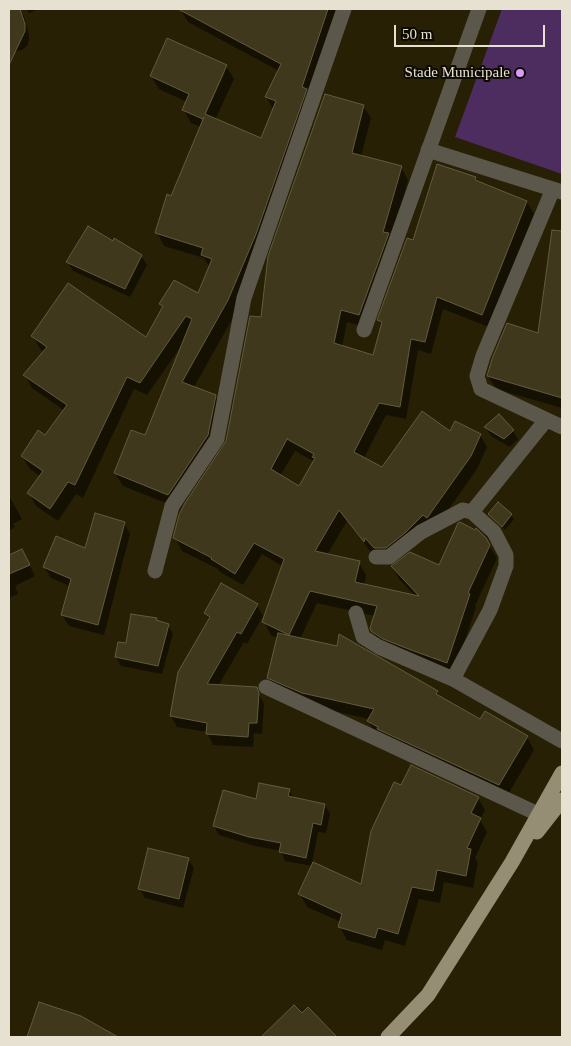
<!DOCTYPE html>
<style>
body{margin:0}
#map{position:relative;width:571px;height:1046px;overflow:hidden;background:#282004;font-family:Georgia,serif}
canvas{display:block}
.frame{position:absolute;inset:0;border:10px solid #e6e1d0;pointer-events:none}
.scale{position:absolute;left:394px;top:25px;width:151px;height:22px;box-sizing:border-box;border:2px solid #e6e1d0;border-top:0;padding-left:6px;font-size:15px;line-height:18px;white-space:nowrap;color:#e6e1d0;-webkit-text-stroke:4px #0d0a02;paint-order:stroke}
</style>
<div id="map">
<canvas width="571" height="1046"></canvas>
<div class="frame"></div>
<div class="scale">50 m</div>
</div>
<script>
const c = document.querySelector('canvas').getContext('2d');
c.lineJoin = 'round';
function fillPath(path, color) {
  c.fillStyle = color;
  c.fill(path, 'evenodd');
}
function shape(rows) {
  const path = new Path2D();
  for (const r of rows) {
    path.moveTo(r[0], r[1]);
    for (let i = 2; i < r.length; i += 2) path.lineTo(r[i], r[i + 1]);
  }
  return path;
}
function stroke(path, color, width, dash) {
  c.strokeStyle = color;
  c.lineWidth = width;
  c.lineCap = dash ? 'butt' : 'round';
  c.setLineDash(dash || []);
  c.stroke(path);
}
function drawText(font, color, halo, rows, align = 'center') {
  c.font = font + ' Georgia,serif';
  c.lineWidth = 4;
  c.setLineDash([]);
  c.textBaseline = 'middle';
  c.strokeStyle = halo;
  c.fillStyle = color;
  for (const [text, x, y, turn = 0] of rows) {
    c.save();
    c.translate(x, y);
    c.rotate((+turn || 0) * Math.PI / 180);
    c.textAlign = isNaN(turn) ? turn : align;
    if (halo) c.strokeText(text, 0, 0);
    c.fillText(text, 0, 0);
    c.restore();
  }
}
fillPath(shape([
 [502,9,562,9,562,174,455,137]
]), '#4d2d5f');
fillPath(shape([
 [9,9,19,9,24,16,29,34,29,40,27,46,22,50,10,53,9,52],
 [26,9,39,9,29,13],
 [180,9,260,9,276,15,278,9,342,9,235,314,194,387,215,396,223,409,215,449,176,507,123,486,115,473,146,437,182,345,147,395,134,389,83,498,76,494,58,521,36,506,29,493,40,476,30,469,22,456,45,437,65,411,32,388,25,375,44,352,40,349,33,336,146,339,163,308,161,304,199,295,210,268,204,258,164,246,157,232,201,127,191,123,184,110,187,102,159,89,151,76,226,66,234,79,215,120,262,140,274,111,266,97,279,71,188,22],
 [222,72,225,72,203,121,201,120],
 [363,106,371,118,361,157,401,167,408,180,366,327,347,322,342,347,374,356,382,326,379,320,414,241,475,178,478,183,527,202,534,214,489,327,443,309,431,354,418,350,406,419,386,415,364,458,382,469,451,433,480,435,487,447,477,469,434,530,382,560,372,549,371,552,347,521,327,555,359,563,366,575,364,585,416,597,399,579,392,566,439,566,485,539,497,558,475,606,476,607,454,674,380,643,372,630,375,616,317,603,300,639,437,692,440,698,480,720,527,737,534,750,506,798,376,734,368,721,369,719,310,706,276,691,268,678,278,638,271,635,264,622,282,566,262,554,243,585,220,572,218,569,182,551,175,538,227,442,262,319],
 [295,451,315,462,300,488,280,476],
 [553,235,562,237,562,408,496,389,488,376,539,334],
 [114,240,141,256,147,265,130,297,73,271,68,262,113,242],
 [486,428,513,431,518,439,510,447,491,436],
 [9,496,22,519,13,524,15,527,9,531],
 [490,514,511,515,514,519,505,530],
 [124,523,130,534,104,635,69,626,62,615,70,586,51,578,44,567,86,550],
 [22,550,35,576,15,586,18,594,9,598,9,556],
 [257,605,263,616,247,644,244,642,218,686,256,688,264,704,262,734,254,733,253,747,213,745,207,732,177,727,171,716,210,620,205,613],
 [156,619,158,622,168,625,173,634,162,674,121,666,116,657,127,645],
 [402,787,478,798,485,810,480,820,487,832,475,858,478,863,473,888,444,882,440,903,419,899,405,946,385,940,382,950,347,940,340,927,341,922,307,907,300,894,312,866,285,861,281,851,255,846,219,835,214,826,257,801,289,790,294,798,325,805,330,814,326,833,318,832,312,863,362,885],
 [188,859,194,868,183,908,145,898,140,889],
 [39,1003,81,1017,116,1037,29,1037],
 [294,1007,302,1015,308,1009,335,1037,263,1037]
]), '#0007');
const building = shape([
 [9,9,20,9,25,24,25,31,9,65,9,9],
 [178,9,328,9,302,87,307,89,256,234,228,300,182,382,216,395,208,435,168,495,114,473,131,430,145,435,192,319,186,316,140,383,127,377,75,485,68,482,50,509,27,493,43,471,21,456,38,430,45,435,67,405,23,375,47,347,31,336,68,283,146,337,163,306,159,304,174,280,198,293,212,259,201,255,203,248,155,233,167,194,171,196,204,117,203,119,182,110,189,94,150,76,167,38,227,65,205,114,261,138,276,101,265,97,281,64,178,9],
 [325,94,364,105,352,153,402,166,383,232,389,233,359,315,341,310,334,343,373,355,382,322,377,320,407,238,413,240,437,164,476,177,475,180,527,201,482,315,437,297,425,342,411,339,400,407,379,403,354,452,382,467,422,411,450,431,455,421,481,434,471,456,427,518,423,515,406,532,386,548,374,548,365,538,364,542,339,510,315,551,360,561,355,582,419,596,391,566,410,552,439,565,458,523,460,522,475,530,476,528,486,538,490,545,468,593,470,594,447,663,411,650,383,639,371,631,370,628,377,606,310,591,289,635,262,622,284,559,254,543,235,574,211,559,212,558,173,538,179,515,185,503,226,441,250,316,261,317,268,256,325,94],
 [287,439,314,454,312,457,315,458,299,486,271,469,287,439],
 [88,226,113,241,114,238,142,255,125,289,66,262,88,226],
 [552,230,562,231,562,398,487,376,492,359,507,323,538,333,552,230],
 [499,414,514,430,504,439,484,427,499,414],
 [498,502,512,514,502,527,488,514,498,502],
 [95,513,125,522,98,625,61,615,71,579,43,567,56,536,85,548,95,513],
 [22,549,30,565,9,574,9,555,22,549],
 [221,583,258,604,241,634,237,632,207,684,257,687,259,693,257,723,249,723,248,737,206,734,207,723,170,716,178,672,210,617,204,613,221,583],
 [131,614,157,618,156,620,169,624,158,666,115,657,118,642,126,643,131,614],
 [278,633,337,646,339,634,438,691,436,694,480,719,485,711,528,736,499,785,377,729,378,727,367,721,374,709,302,693,267,678,278,633],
 [411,765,479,797,471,813,481,818,467,848,471,849,466,876,437,870,433,891,412,887,398,934,378,928,375,938,338,927,342,914,298,894,313,862,361,884,371,831,394,782,401,785,411,765],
 [259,783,290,789,288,796,325,804,321,825,313,823,306,858,279,852,281,843,249,837,213,826,223,790,256,799,259,783],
 [148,848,189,858,179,899,138,889,148,848],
 [39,1002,81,1016,118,1037,27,1037,39,1002],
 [294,1005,302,1013,308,1007,337,1037,261,1037,294,1005]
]);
fillPath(building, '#40381c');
stroke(building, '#635b3d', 1);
stroke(shape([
 [428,150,562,192],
 [553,189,483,356,477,376,481,389,562,427],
 [364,330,479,9],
 [472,512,546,420],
 [376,557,389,557,421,532,463,510,472,512,494,532,506,555,506,566,490,610,453,679],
 [155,571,172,506,217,439,244,298,344,9],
 [356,613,363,637,379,647,453,679,562,741],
 [266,687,538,814]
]), '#5b574b', 15);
stroke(shape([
 [537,832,562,800],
 [388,1037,428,995,512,862,562,773]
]), '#968e74', 15);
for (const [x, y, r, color] of [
 [520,73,5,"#d79bf9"]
]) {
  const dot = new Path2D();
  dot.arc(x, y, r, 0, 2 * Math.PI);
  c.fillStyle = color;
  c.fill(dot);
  stroke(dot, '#0d0a02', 2);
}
drawText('15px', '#e6e1d0', '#0d0a02', [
 ["Stade Municipale",510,73]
], 'right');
</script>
